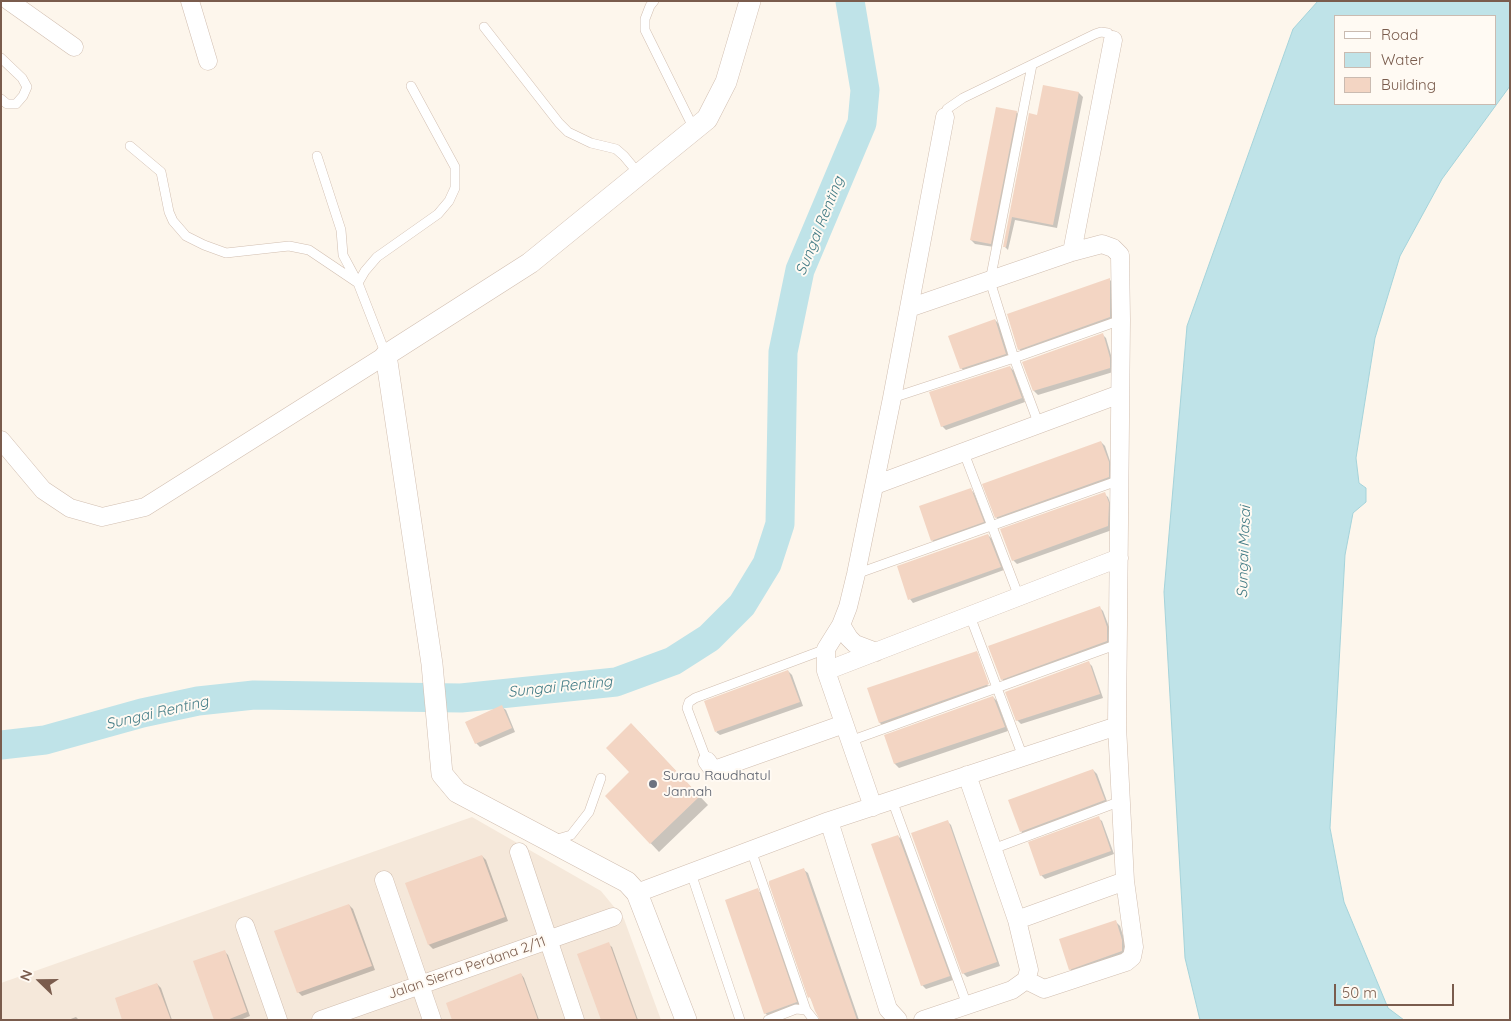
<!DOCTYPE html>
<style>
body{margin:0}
#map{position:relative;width:1511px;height:1021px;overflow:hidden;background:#fdf6ec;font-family:Quicksand,sans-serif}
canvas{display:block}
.frame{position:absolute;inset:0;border:2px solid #7a5c4d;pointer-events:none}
.legend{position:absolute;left:1334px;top:15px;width:162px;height:90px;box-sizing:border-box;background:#fffaf3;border:1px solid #cabbb1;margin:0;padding:6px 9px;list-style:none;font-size:15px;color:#7a5c4d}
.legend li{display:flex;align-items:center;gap:10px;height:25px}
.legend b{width:25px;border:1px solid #cabbb1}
.north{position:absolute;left:15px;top:956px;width:50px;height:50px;-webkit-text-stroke:4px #fffaf3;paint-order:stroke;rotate:292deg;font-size:14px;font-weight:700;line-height:20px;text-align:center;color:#7a5c4d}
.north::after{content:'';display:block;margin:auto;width:18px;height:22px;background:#7a5c4d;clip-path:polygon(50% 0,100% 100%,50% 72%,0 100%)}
.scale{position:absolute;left:1334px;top:984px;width:120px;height:22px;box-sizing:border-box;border:2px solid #7a5c4d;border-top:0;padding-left:6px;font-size:15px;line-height:18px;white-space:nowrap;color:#7a5c4d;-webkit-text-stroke:4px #fffaf3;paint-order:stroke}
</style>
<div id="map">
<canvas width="1511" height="1021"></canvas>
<div class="frame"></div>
<ul class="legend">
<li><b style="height:6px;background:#fff"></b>Road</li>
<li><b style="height:14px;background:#bfe3e8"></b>Water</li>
<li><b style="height:14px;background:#f3d5c3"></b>Building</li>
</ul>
<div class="north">N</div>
<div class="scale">50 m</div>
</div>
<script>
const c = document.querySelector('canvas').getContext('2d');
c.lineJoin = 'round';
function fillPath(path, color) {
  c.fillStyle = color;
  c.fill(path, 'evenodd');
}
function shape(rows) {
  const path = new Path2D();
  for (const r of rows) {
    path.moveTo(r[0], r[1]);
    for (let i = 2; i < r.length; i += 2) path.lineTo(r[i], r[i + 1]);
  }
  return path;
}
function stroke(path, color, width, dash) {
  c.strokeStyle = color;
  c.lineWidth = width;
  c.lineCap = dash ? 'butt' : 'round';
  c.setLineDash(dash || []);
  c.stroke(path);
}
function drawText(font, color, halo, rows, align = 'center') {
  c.font = font + ' Quicksand,sans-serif';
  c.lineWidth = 4;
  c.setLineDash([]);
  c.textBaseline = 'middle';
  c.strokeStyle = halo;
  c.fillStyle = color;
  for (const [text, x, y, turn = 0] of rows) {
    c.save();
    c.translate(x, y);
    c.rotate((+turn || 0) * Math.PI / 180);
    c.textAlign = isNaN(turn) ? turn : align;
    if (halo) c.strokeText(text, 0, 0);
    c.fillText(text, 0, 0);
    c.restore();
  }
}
fillPath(shape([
 [472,817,601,891,624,919,661,1020,1,1020,1,983]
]), '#f5e8da');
const water = shape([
 [1318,1,1510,1,1510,86,1442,179,1400,256,1375,338,1356,458,1359,483,1366,488,1366,502,1353,513,1345,555,1330,828,1344,902,1388,1008,1404,1020,1200,1020,1185,958,1164,592,1187,326,1293,29,1318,1],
 [1335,16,1495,16,1495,104,1335,104,1335,16]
]);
fillPath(water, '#bfe3e8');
stroke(water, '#a5d3da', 1);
fillPath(shape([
 [1044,86,1079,93,1083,97,1057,228,1015,220,1008,250,1004,246,1030,115,1038,117],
 [1016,112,1020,116,994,247,975,244,971,240],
 [1109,279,1113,283,1114,320,1023,353,1019,349],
 [995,320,999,324,1009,358,965,372,961,368],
 [1103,335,1106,338,1113,362,1113,372,1038,395,1034,391,1024,363],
 [1010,367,1014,371,1025,402,946,430,942,426],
 [1101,442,1105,446,1112,467,1112,481,1000,521,996,517],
 [970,489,974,493,987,526,936,544,932,540],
 [1104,494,1108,497,1112,508,1112,530,1017,564,1013,560],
 [988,535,992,539,1004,570,913,603,910,599],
 [1099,607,1103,611,1111,632,1111,645,1006,683,1002,679],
 [976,653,979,655,977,655,989,689,884,727,880,723,869,689],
 [1089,663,1092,666,1103,698,1021,724,1017,720],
 [788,671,792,675,803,706,720,735,716,732],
 [993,697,997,701,1008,731,899,768,895,764,886,736],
 [502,707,506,710,515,732,480,747,476,743],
 [640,733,708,805,659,852,606,796,631,772],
 [1093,770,1097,774,1108,804,1025,835,1021,832],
 [1098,818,1102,821,1114,854,1045,879,1041,875],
 [947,821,951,825,1000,966,967,977,963,973],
 [898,836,902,840,953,980,926,989,922,985],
 [482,856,486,860,508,921,433,949,429,945,407,884],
 [804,870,808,873,859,1020,821,1020,810,997,771,884],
 [757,890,761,893,800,1006,769,1017,765,1013],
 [349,905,353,909,375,970,302,996,298,992],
 [1116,922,1120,926,1126,945,1126,955,1074,973,1070,969],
 [608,944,612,947,638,1020,602,1020],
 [224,951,228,955,250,1016,240,1020,215,1020],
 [521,974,524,978,539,1020,453,1020],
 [157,984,161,988,172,1020,136,1020],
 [76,1017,79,1020,68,1020]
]), '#0003');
stroke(shape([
 [1,745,45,740,142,713,198,701,254,695,461,698,616,682,673,661,709,638,742,605,767,564,780,524,783,352,800,270,862,123,865,90,850,1]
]), '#bfe3e8', 29);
fillPath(shape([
 [1043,85,1079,92,1053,225,1012,217,1006,247,1003,247,1029,113,1037,115],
 [996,107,1017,111,991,244,970,240],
 [1110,278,1110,317,1018,350,1007,314],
 [995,319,1006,354,960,369,948,336],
 [1103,333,1110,358,1110,368,1033,391,1022,362],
 [1010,366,1022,398,941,427,929,392],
 [1101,441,1109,462,1109,477,995,518,982,484],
 [971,488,984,522,931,541,919,506],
 [1105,492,1109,503,1108,526,1012,561,1000,529],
 [988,534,1001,567,908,600,897,566],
 [1100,606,1107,627,1107,641,1001,680,988,646],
 [977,651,989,684,879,723,867,688],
 [1089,661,1100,694,1016,721,1005,692],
 [788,670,800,702,715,732,704,701],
 [993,696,1005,727,894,764,884,735],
 [502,705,512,728,475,744,465,722],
 [631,723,700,796,650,844,605,796,629,772,606,748],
 [1093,769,1105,800,1020,832,1008,800],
 [1099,816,1111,851,1040,876,1028,842],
 [948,820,997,962,962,974,911,833],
 [898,835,950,976,921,986,871,844],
 [482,855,505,917,428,945,405,883],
 [804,868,814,897,857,1020,820,1020,815,1011,810,997,808,998,769,884,769,881],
 [758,888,797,1002,764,1014,725,900],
 [349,904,372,966,297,993,274,931],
 [1116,920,1122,940,1122,951,1069,970,1059,939],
 [609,942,631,1004,637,1020,601,1020,577,954],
 [225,950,247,1012,227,1020,214,1020,193,961],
 [521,973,538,1020,452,1020,446,1003],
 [157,983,171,1020,122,1020,115,998]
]), '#f3d5c3');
const service = shape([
 [654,1,650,6,645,19,645,30,694,129],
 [484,27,559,123,568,132,591,143,616,149,624,156,639,174],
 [1,58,22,78,27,87,23,96,16,104,7,104,1,99],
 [1032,65,990,281,1014,358,1039,425],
 [945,117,947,109,963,98,1095,34,1101,32,1108,33,1113,40],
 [130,146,161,172,169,212,173,221,186,236,204,245,226,253,289,246,309,250,358,283,365,271,377,257,438,214,449,201,455,188,455,167,411,86],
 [317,156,341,230,343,255,358,283,386,355],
 [892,398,1014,358,1121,320],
 [964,453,1019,597],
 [856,574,1120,480],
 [970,616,1023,757],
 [850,741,1118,644],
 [707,761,687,708,689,702,695,698,826,649],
 [892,800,967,1005],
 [554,840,571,835,589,812,601,778],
 [993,849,1121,801],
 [751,850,806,1010],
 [691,873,740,1020],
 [768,1020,796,1009,806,1010,814,1020]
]);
const minor = shape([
 [9,1,74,47],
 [190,1,208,61],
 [1072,252,1113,40],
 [909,308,1072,252,1102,244,1113,248,1120,255,1121,320,1117,726,1125,881,1134,947,1132,957,1126,962,1044,989,1026,980],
 [1,440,43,490,70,508,102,517,145,507,386,355],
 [875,485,1120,394],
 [841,625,849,638,855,644,876,652],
 [826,671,1119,558],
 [707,761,712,768,717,769,844,724],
 [873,807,826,671,826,649,841,625,848,607,856,574,892,398,945,117],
 [829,821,888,1009,898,1020],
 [519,852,575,1020],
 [384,880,432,1020],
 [637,893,829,821,1117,726],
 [1017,920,1125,881],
 [245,926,278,1020],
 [321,1020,613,917],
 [923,1020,1012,990,1026,980,1029,970,1017,920,967,775]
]);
const tertiary = shape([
 [686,1020,637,893,627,882,457,792,442,774,432,664,386,355,530,263,707,119,726,82,750,1]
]);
stroke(service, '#d1beb0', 10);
stroke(minor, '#d1beb0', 19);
stroke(tertiary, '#d1beb0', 22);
stroke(service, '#fff', 9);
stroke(minor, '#fff', 18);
stroke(tertiary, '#fff', 21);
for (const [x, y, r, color] of [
 [653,784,5,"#6b7280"]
]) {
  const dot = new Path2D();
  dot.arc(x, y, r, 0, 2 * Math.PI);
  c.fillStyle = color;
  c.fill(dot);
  stroke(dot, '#fffaf3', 2);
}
drawText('14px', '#5b616d', '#fffaf3', [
 ["Surau Raudhatul",663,776],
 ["Jannah",663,792]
], 'left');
drawText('14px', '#7a5c4d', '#fffaf3', [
 ["Jalan Sierra Perdana 2/11",467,968,-19]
]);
drawText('italic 15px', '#437c86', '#fffaf3', [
 ["Sungai Renting",820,226,-68],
 ["Sungai Masai",1244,552,-88],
 ["Sungai Renting",560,687,-6],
 ["Sungai Renting",157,713,-13]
]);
</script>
